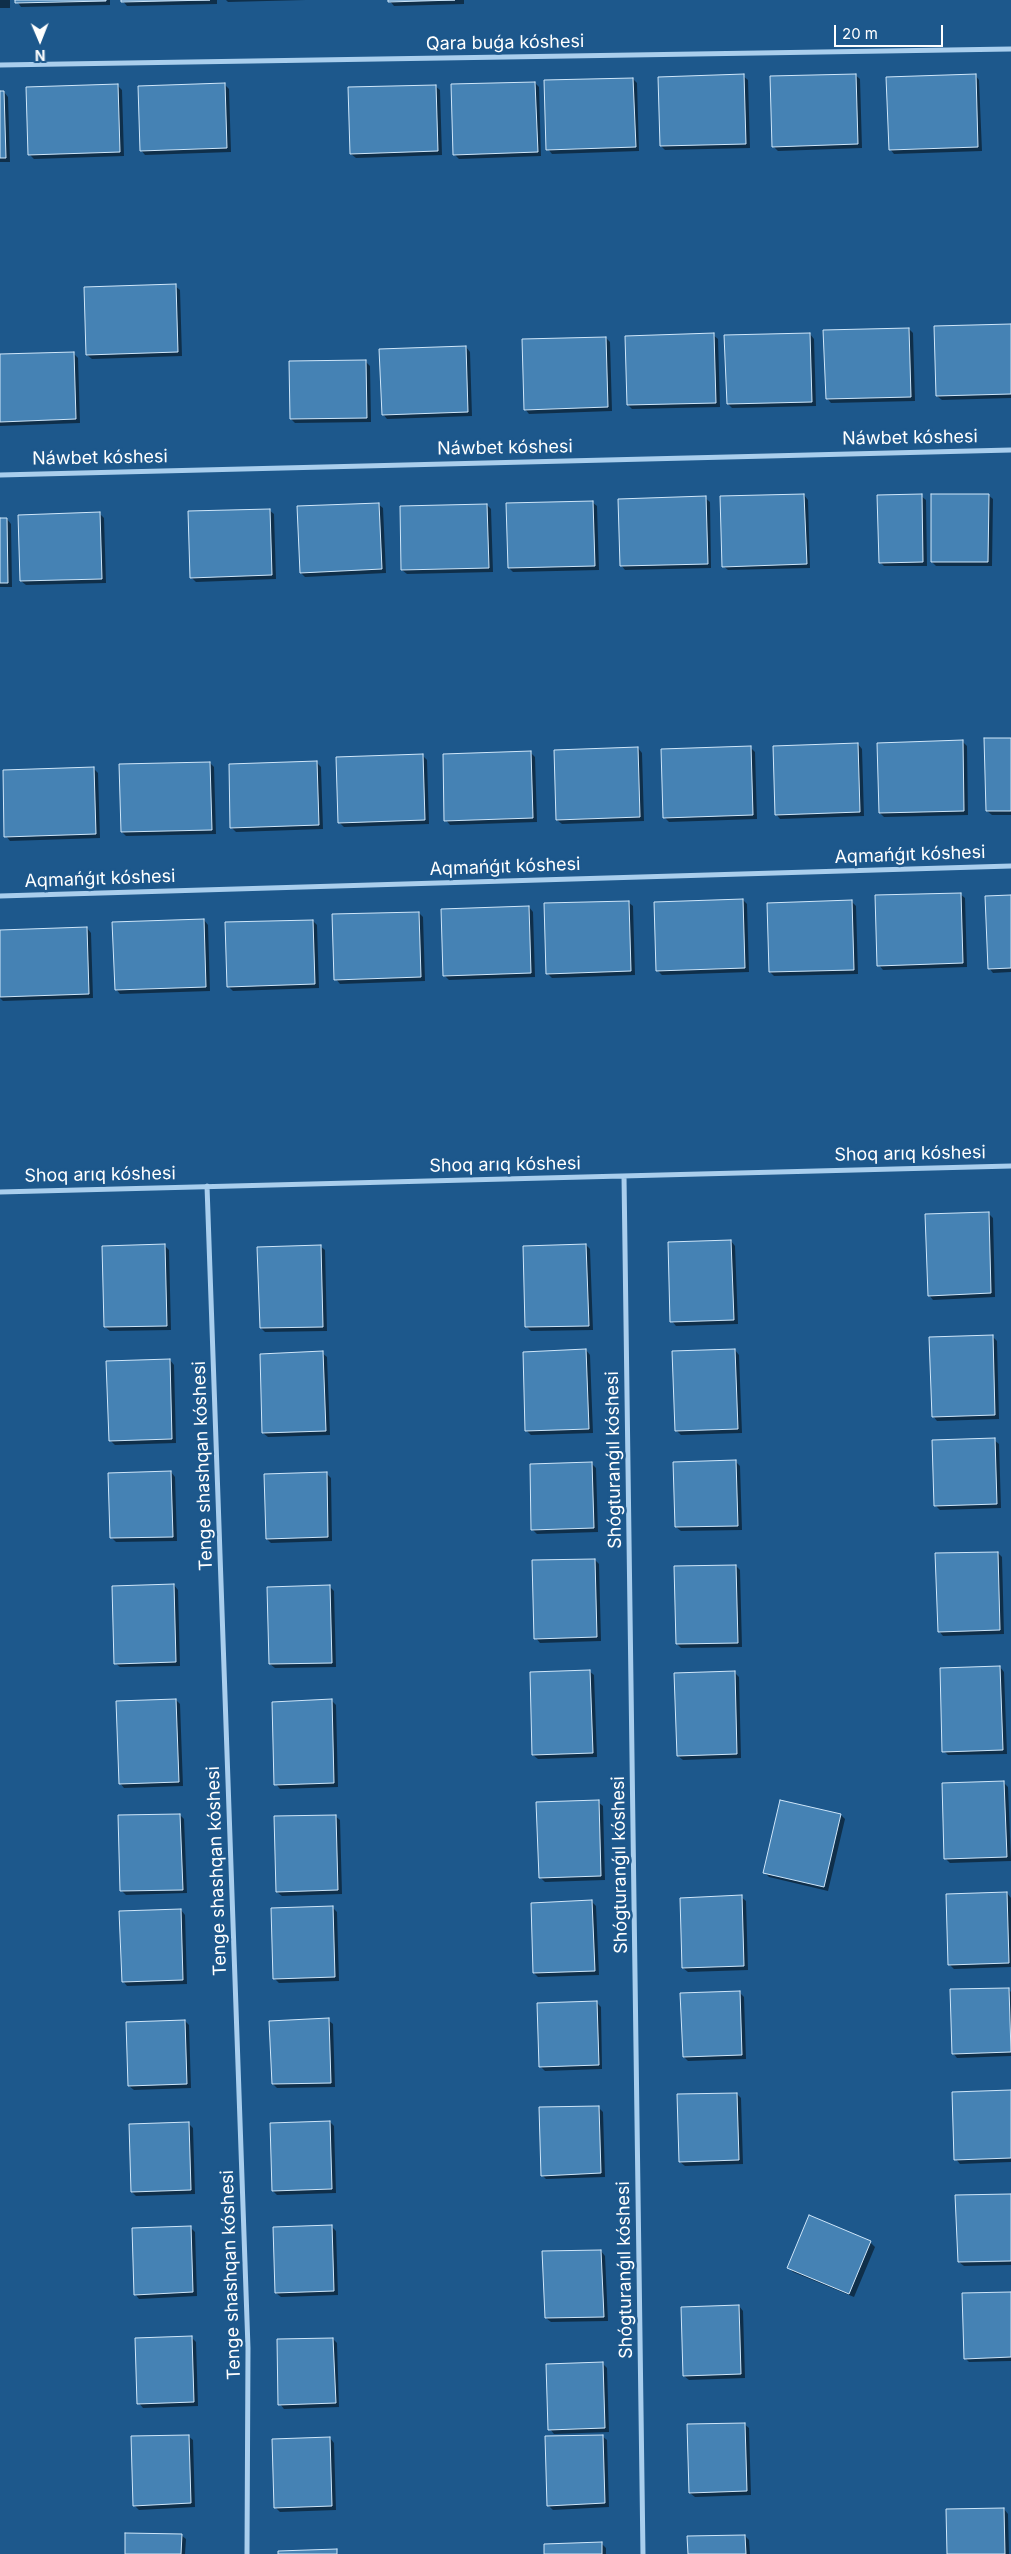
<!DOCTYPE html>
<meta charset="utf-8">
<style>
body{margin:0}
#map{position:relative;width:1011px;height:2554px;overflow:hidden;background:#1d588c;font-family:Inter,sans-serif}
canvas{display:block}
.north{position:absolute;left:15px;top:15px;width:50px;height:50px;-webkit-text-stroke:4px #1d588c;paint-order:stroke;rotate:179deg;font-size:14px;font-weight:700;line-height:20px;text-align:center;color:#fff}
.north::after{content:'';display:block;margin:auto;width:18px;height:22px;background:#fff;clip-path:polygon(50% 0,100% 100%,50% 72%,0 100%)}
.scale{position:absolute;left:834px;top:25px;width:109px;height:22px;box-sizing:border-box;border:2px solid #fff;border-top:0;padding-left:6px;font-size:15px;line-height:18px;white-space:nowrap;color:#fff;-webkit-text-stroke:4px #1d588c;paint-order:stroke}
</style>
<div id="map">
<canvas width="1011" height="2554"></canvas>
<div class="north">N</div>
<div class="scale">20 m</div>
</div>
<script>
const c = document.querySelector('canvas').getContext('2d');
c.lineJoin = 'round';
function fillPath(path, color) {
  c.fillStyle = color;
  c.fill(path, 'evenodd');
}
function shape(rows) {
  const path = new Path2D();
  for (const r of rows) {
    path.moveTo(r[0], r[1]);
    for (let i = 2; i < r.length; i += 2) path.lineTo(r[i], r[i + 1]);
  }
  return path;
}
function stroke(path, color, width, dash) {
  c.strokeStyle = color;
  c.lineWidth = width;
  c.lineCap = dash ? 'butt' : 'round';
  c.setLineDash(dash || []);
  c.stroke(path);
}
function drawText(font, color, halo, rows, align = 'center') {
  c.font = font + ' Inter,sans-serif';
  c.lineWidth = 5;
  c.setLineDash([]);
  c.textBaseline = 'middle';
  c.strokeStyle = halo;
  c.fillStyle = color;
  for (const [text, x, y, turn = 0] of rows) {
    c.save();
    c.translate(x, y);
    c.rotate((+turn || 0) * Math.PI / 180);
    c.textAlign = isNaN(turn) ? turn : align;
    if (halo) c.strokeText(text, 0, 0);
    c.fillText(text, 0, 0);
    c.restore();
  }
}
fillPath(shape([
 [0,0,10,0,10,8,0,8],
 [16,0,110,0,110,5,21,7],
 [122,0,217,0,217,4,127,6],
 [226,0,306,0,228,2],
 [389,0,464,0,464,4,394,6],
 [855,75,860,79,862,148,778,151,773,146],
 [975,75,979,80,982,151,894,154,890,149],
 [743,76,748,80,750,148,665,150,661,146],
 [633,79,637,83,639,151,552,154,548,149],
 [535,83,539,87,541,156,459,159,454,154],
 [117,85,122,90,124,156,34,159,29,154],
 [225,85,229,89,231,152,145,155,141,150],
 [435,86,440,90,442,155,356,158,351,154],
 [0,92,4,92,8,97,10,162,0,162],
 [175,286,180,290,182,356,92,359,87,355],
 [1011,325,1011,398,942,400,937,396],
 [909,329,913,333,915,401,831,403,827,398],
 [810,334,814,339,816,406,732,408,728,404],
 [713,335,718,339,720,407,632,409,628,405],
 [606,338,610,342,612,411,529,414,525,409],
 [466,347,470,352,472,416,387,419,383,414],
 [74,354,78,358,80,423,0,426,0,355],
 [365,361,370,366,371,422,295,423,291,419],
 [804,495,808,500,810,568,728,570,723,566],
 [988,495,993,499,992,566,936,566,932,562],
 [921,496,926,500,927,566,884,566,880,562],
 [705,498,710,502,711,568,625,570,621,565],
 [592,502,597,506,599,570,513,572,509,568],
 [378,504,383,508,386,573,305,577,301,573],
 [487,505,491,509,493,572,407,574,402,570],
 [269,510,274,514,276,579,196,582,191,577],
 [100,514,104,518,106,583,26,585,21,581],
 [0,519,7,519,11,524,12,587,0,587],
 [1011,739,1011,815,992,815,987,811],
 [962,741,967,746,968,815,884,817,880,813],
 [858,744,862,749,864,816,780,819,776,814],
 [750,747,755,752,757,819,669,822,665,818],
 [638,748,642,753,644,821,562,824,557,820],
 [530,752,535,757,537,822,450,825,446,820],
 [423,756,427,760,429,824,344,827,339,822],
 [316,762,321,767,323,829,236,832,232,828],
 [210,763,214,767,216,834,126,836,122,832],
 [94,769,98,773,100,838,10,841,6,836],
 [960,894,965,898,967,967,883,970,879,965],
 [1011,896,1011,972,993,973,989,968],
 [743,900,747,904,749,972,662,975,657,970],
 [628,902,633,906,635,975,552,978,547,973],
 [852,902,856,906,858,974,774,976,770,972],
 [529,907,533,912,535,977,449,980,444,975],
 [419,913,423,917,425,981,340,984,336,979],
 [204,920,208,925,210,991,120,994,116,989],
 [313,921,317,925,319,988,233,991,228,986],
 [87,928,91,933,93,998,3,1001,0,998,0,931],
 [988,1213,993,1218,995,1297,933,1300,929,1295],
 [731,1241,735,1246,738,1324,676,1326,672,1321],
 [164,1245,169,1250,171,1330,110,1331,105,1327],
 [586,1245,590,1249,593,1330,531,1331,527,1327],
 [320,1246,325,1250,327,1331,265,1332,261,1328],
 [992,1336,997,1341,999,1419,937,1421,933,1416],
 [586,1350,590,1355,593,1433,531,1435,526,1430],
 [735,1350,739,1355,742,1433,681,1435,676,1430],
 [322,1353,327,1357,330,1435,268,1437,263,1433],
 [170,1360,174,1365,176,1443,115,1445,110,1440],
 [994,1440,999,1444,1001,1508,940,1510,935,1505],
 [735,1461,740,1466,742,1530,681,1531,676,1527],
 [592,1464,596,1468,598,1532,537,1534,532,1529],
 [171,1472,175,1477,177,1541,116,1542,112,1538],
 [326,1473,331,1478,332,1541,271,1543,267,1539],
 [998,1553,1002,1557,1004,1634,943,1636,939,1631],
 [595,1560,599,1564,601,1641,540,1643,536,1638],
 [736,1566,740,1570,742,1647,681,1648,677,1644],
 [174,1585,178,1590,180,1666,120,1667,115,1663],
 [329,1586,334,1591,336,1667,275,1668,270,1664],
 [1000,1667,1004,1672,1007,1754,948,1755,944,1751],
 [589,1671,594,1675,597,1757,538,1759,533,1755],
 [734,1672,739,1677,741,1758,683,1760,678,1756],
 [176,1700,180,1704,183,1786,124,1788,120,1783],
 [332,1701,336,1705,338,1787,280,1789,276,1784],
 [1003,1782,1008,1787,1011,1861,950,1863,945,1858],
 [598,1802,603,1806,605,1880,545,1882,540,1877],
 [180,1815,184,1819,187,1893,126,1895,122,1891],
 [841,1815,845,1819,828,1891,769,1877,765,1873],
 [335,1816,340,1820,342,1894,282,1896,277,1892],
 [1007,1893,1011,1898,1011,1967,954,1969,949,1964],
 [741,1897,746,1901,748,1970,688,1972,683,1968],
 [592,1902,596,1906,599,1975,538,1977,534,1973],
 [332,1907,337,1912,339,1981,279,1983,274,1978],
 [181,1910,185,1915,187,1984,127,1986,123,1981],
 [1008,1989,1011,1992,1011,2056,957,2058,953,2053],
 [740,1993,744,1997,746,2059,688,2061,684,2057],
 [596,2002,601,2007,602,2069,545,2071,541,2067],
 [328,2020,333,2024,335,2087,277,2088,273,2084],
 [185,2021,189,2025,191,2088,134,2090,129,2086],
 [1011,2091,1011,2162,960,2164,956,2159],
 [737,2094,741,2098,743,2164,685,2166,680,2162],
 [598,2107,603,2112,605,2177,546,2179,542,2175],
 [330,2122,334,2126,336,2193,277,2195,273,2191],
 [188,2123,193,2128,195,2194,136,2196,132,2192],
 [1011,2195,1011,2265,964,2266,959,2262],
 [331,2226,336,2231,338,2295,281,2297,276,2293],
 [190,2227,195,2232,197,2296,139,2299,135,2294],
 [870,2242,875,2247,854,2297,793,2272,788,2267],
 [601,2251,605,2256,608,2321,551,2322,546,2318],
 [1011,2293,1011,2361,969,2362,965,2358],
 [739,2306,743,2311,745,2378,689,2380,684,2376],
 [192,2338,196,2342,198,2406,143,2408,139,2403],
 [333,2339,337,2343,339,2407,284,2409,280,2404],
 [603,2364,607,2368,609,2432,554,2434,550,2429],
 [744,2424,749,2428,751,2495,695,2497,690,2493],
 [188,2436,193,2440,195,2507,139,2510,134,2505],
 [602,2436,607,2440,609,2507,553,2510,548,2505],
 [330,2438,334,2443,336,2510,280,2512,275,2507],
 [1004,2509,1008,2514,1009,2554,948,2554],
 [181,2535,186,2539,185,2554,126,2554],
 [745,2536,749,2540,750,2554,689,2554],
 [601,2543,606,2548,606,2554,545,2554]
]), '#0007');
const building = shape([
 [15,0,106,0,106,1,15,3,15,0],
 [121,0,210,0,121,2,121,0],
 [388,0,455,0,388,2,388,0],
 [744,74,746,144,660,146,658,77,744,74],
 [856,74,858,144,772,147,770,76,856,74],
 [976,74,978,147,889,150,886,77,976,74],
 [633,78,636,147,546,150,544,80,633,78],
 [535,82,538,152,453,155,451,84,535,82],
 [225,83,227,148,140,151,138,86,225,83],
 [118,84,120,152,28,155,26,87,118,84],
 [436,85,438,151,350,154,348,87,436,85],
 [0,91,4,91,6,158,0,158,0,91],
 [176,284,178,352,86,355,84,287,176,284],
 [1011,324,1011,394,936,396,934,326,1011,324],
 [909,328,911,397,826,399,823,330,909,328],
 [714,333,716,403,627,405,625,336,714,333],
 [810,333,812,402,727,404,724,335,810,333],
 [606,337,608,407,524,410,522,339,606,337],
 [466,346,468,412,382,415,379,349,466,346],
 [74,352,76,419,0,422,0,354,74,352],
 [366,360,367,418,290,419,289,361,366,360],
 [804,494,807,564,722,567,720,496,804,494],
 [922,494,923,562,879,563,877,495,922,494],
 [931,494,989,494,988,562,931,562,931,494],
 [706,496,708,564,620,566,618,499,706,496],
 [593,501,595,566,508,568,506,503,593,501],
 [379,503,382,569,300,573,297,506,379,503],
 [487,504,489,568,401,570,400,506,487,504],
 [270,509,272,575,190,578,188,511,270,509],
 [100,512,102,579,20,581,18,515,100,512],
 [0,518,7,518,8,583,0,583,0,518],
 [984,738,1011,738,1011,811,986,811,984,738],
 [963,740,964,811,879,813,877,743,963,740],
 [858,743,860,812,775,815,773,746,858,743],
 [751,746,753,815,663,818,661,749,751,746],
 [638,747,640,817,556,820,554,750,638,747],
 [531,751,533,818,444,821,443,754,531,751],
 [423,754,425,820,338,823,336,757,423,754],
 [317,761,319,825,230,828,229,764,317,761],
 [210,762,212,830,121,832,119,764,210,762],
 [94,767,96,834,4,837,3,770,94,767],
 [961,893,963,963,877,966,875,895,961,893],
 [1011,895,1011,968,988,969,985,896,1011,895],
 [743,899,745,968,656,971,654,902,743,899],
 [852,900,854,970,769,972,767,903,852,900],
 [629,901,631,971,546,974,544,903,629,901],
 [529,906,531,973,443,976,441,909,529,906],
 [419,912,421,977,334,980,332,914,419,912],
 [204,919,206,987,115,990,112,922,204,919],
 [313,920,315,984,227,987,225,922,313,920],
 [87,927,89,994,0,997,0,930,87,927],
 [989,1212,991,1293,928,1296,925,1214,989,1212],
 [731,1240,734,1320,670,1322,668,1242,731,1240],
 [165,1244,167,1326,104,1327,102,1246,165,1244],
 [586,1244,589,1326,525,1327,523,1246,586,1244],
 [321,1245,323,1327,260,1328,257,1247,321,1245],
 [993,1335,995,1415,932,1417,929,1337,993,1335],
 [586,1349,589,1429,525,1431,523,1352,586,1349],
 [735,1349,738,1429,675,1431,672,1351,735,1349],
 [323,1351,326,1431,262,1433,260,1354,323,1351],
 [170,1359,172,1439,109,1441,106,1361,170,1359],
 [995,1438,997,1504,934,1506,932,1440,995,1438],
 [736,1460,738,1526,675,1527,673,1462,736,1460],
 [592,1462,594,1528,531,1530,530,1464,592,1462],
 [171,1471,173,1537,110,1538,108,1473,171,1471],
 [327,1472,328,1537,266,1539,264,1474,327,1472],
 [998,1552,1000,1630,938,1632,935,1553,998,1552],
 [595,1559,597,1637,534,1639,532,1560,595,1559],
 [736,1565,738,1643,676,1644,674,1566,736,1565],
 [174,1584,176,1662,114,1664,112,1586,174,1584],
 [330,1585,332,1663,269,1664,267,1587,330,1585],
 [1000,1666,1003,1750,942,1752,940,1668,1000,1666],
 [590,1670,593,1753,532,1755,530,1672,590,1670],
 [735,1671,737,1754,677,1756,674,1673,735,1671],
 [176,1699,179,1782,119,1784,116,1701,176,1699],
 [332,1699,334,1783,274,1785,272,1702,332,1699],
 [1004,1781,1007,1857,944,1859,942,1783,1004,1781],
 [599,1800,601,1876,539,1878,536,1802,599,1800],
 [780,1800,841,1814,824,1887,763,1873,780,1800],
 [180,1814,183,1890,120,1891,118,1815,180,1814],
 [336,1815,338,1890,276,1892,274,1816,336,1815],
 [1007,1892,1009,1963,948,1965,946,1894,1007,1892],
 [742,1895,744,1966,682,1968,680,1898,742,1895],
 [592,1900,595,1971,533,1973,531,1903,592,1900],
 [333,1906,335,1977,273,1979,271,1908,333,1906],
 [181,1909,183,1980,122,1982,119,1911,181,1909],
 [1009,1988,1011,2052,952,2054,950,1989,1009,1988],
 [740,1991,742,2055,683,2057,680,1993,740,1991],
 [597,2001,599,2065,539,2067,537,2003,597,2001],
 [329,2018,331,2083,272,2084,269,2021,329,2018],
 [185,2020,187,2084,128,2086,126,2022,185,2020],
 [1011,2090,1011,2158,954,2160,952,2092,1011,2090],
 [737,2093,739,2160,679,2162,677,2094,737,2093],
 [599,2106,601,2173,541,2176,539,2107,599,2106],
 [330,2121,332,2189,272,2191,270,2123,330,2121],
 [189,2122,191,2190,131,2192,129,2124,189,2122],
 [1011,2194,1011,2261,958,2262,955,2195,1011,2194],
 [809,2215,871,2241,849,2294,787,2268,809,2215],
 [332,2225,334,2291,275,2293,273,2227,332,2225],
 [191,2226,193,2292,134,2295,132,2228,191,2226],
 [601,2250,604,2317,545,2318,542,2251,601,2250],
 [1011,2292,1011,2357,964,2359,962,2293,1011,2292],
 [739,2305,741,2374,683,2376,681,2307,739,2305],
 [192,2336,194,2402,137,2404,135,2338,192,2336],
 [333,2338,336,2403,278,2405,277,2339,333,2338],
 [603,2362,605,2428,548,2430,546,2364,603,2362],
 [745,2423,747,2491,689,2493,687,2424,745,2423],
 [189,2435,191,2503,133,2506,131,2436,189,2435],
 [603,2435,605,2503,547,2506,545,2436,603,2435],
 [330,2437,332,2506,274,2508,272,2439,330,2437],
 [1004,2508,1005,2554,947,2554,946,2509,1004,2508],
 [125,2533,182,2534,181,2554,125,2554,125,2533],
 [745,2535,746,2554,688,2554,687,2536,745,2535],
 [602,2542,602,2554,544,2554,544,2544,602,2542],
 [337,2549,337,2554,278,2554,278,2551,337,2549]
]);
fillPath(building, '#4582b4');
stroke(building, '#cfe6f9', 1);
stroke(shape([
 [0,65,1011,49],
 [0,475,1011,450],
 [0,896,1011,866],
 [624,1176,643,2554],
 [207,1186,248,2348,247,2554],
 [0,1192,1011,1166]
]), '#a9ceed', 5);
drawText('18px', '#fff', '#1d588c', [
 ["Qara buǵa kóshesi",505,43,-1],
 ["Náwbet kóshesi",910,438,-1],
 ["Náwbet kóshesi",505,448,-1],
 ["Náwbet kóshesi",100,458,-1],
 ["Aqmańǵıt kóshesi",910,855,-2],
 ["Aqmańǵıt kóshesi",505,867,-2],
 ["Aqmańǵıt kóshesi",100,879,-2],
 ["Shoq arıq kóshesi",910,1154,-1],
 ["Shoq arıq kóshesi",505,1165,-1],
 ["Shoq arıq kóshesi",100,1175,-1],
 ["Shógturanǵıl kóshesi",614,1460,-91],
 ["Tenge shashqan kóshesi",203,1466,-92],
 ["Shógturanǵıl kóshesi",620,1865,-91],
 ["Tenge shashqan kóshesi",217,1871,-92],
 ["Shógturanǵıl kóshesi",625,2270,-91],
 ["Tenge shashqan kóshesi",231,2275,-92]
]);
</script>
